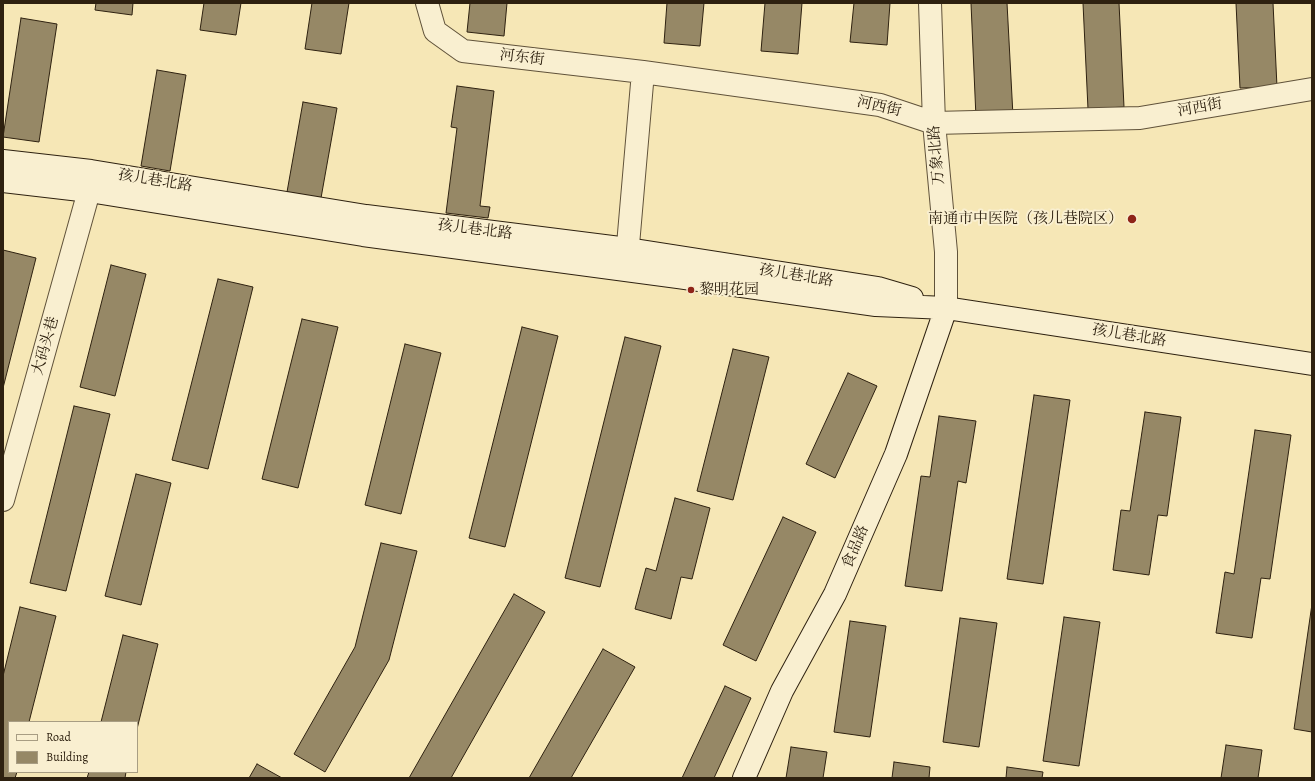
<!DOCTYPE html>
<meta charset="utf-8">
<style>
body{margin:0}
#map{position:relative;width:1315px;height:781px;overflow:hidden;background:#f6e7b6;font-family:Alegreya,serif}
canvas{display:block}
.frame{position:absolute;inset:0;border:4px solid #2e2110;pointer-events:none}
.legend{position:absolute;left:8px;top:721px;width:130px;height:52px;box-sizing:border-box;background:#f9efd0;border:1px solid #a89d83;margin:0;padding:5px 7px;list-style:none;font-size:12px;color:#2e2110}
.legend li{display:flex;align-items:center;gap:8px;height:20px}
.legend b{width:20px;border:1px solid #a89d83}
</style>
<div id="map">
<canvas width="1315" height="781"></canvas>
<div class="frame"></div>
<ul class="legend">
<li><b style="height:5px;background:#f9efd0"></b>Road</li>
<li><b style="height:11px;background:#968866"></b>Building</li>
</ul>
</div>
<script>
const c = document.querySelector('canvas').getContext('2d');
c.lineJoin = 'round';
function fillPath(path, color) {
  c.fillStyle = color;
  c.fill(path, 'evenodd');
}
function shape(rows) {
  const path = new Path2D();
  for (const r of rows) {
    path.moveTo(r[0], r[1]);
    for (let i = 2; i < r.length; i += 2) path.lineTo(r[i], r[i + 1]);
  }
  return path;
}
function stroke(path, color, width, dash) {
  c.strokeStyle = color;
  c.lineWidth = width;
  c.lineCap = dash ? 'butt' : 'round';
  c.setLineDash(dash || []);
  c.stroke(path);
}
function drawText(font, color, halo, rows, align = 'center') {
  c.font = font + ' Alegreya,"Noto Serif SC",serif';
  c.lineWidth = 4;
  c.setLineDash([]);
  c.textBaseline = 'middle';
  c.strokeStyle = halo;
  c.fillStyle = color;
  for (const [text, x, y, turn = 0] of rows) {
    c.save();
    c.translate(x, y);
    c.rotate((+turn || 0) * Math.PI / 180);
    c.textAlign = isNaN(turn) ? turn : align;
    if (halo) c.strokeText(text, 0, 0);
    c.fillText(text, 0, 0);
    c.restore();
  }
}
const building = shape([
 [96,3,133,3,132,15,95,10,96,3],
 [204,3,241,3,236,35,200,30,204,3],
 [312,3,349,3,341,54,305,49,312,3],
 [470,3,507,3,504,36,467,32,470,3],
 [667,3,704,3,700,46,664,43,667,3],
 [765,3,802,3,798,54,761,51,765,3],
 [854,3,890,3,887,45,850,42,854,3],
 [971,3,1007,3,1013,116,976,118,971,3],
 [1083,3,1119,3,1124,107,1088,109,1083,3],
 [1236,3,1273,3,1277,87,1240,88,1236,3],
 [21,18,57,24,39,142,3,137,21,18],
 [157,70,186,75,170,171,141,166,157,70],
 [457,86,494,91,480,206,490,207,488,218,446,213,457,128,451,127,457,86],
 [303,102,337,108,321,198,287,192,303,102],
 [3,250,36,258,3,388,3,250],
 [111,265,146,274,115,396,80,387,111,265],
 [218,279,253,287,208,469,172,460,218,279],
 [302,319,338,327,298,488,262,479,302,319],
 [522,327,558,336,505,547,469,538,522,327],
 [625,337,661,346,600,587,565,578,625,337],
 [405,344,441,353,401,514,365,505,405,344],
 [733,349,769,357,733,500,697,491,733,349],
 [848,373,877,386,835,478,806,464,848,373],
 [1034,395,1070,400,1043,584,1007,579,1034,395],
 [74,406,110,414,66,591,30,583,74,406],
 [1145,412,1181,417,1167,516,1158,515,1149,575,1113,570,1121,510,1130,511,1145,412],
 [939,416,976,421,966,483,958,481,942,591,905,586,921,476,930,477,939,416],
 [1255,430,1291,435,1270,579,1261,578,1252,638,1216,633,1225,572,1234,574,1255,430],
 [136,474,171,483,141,605,105,596,136,474],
 [675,498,710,508,692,579,681,577,671,619,635,609,646,568,656,571,675,498],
 [783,517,816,532,756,661,723,645,783,517],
 [381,543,417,551,389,660,325,772,294,754,355,647,381,543],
 [514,594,545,612,451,778,409,778,514,594],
 [1312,604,1312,732,1294,729,1312,604],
 [20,607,56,616,29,722,9,722,9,772,17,772,15,778,3,778,3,676,20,607],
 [1064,617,1100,622,1079,766,1043,761,1064,617],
 [960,618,997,623,979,747,943,742,960,618],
 [850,621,886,626,870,737,834,732,850,621],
 [123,635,158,644,137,729,137,722,101,722,123,635],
 [603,649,635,667,571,778,529,778,603,649],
 [725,686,751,698,714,778,682,778,725,686],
 [1226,745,1262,750,1258,778,1221,778,1226,745],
 [791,747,827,752,823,778,786,778,791,747],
 [894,762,930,767,929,778,892,778,894,762],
 [257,764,282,778,249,778,257,764],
 [1007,767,1043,772,1042,778,1006,778,1007,767],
 [89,772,126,772,125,778,87,778,89,772]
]);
fillPath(building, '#968866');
stroke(building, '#2e2110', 1);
const street = shape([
 [427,3,435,31,463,51,643,72],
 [930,3,934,123,946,252,946,308],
 [626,268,643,72,880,105,934,123,1140,118,1312,89],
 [3,500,89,191]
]);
const secondary = shape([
 [3,161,91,171,366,216,628,249,878,288,912,298],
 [3,181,89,191,363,235,678,277,876,305,946,308,1312,364],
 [744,778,782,691,835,594,896,454,946,308]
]);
stroke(street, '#60523a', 24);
stroke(secondary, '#2e2110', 24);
stroke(street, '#f9efd0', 22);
stroke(secondary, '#f9efd0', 22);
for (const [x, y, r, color] of [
 [1132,219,5,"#8f2418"],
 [691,290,4,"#8f2418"]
]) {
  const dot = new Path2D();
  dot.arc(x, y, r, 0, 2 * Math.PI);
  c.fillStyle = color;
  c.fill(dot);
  stroke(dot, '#f9efd0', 1.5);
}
drawText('15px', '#2e2110', '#f9efd0', [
 ["河东街",522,58,7],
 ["河西街",879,107,13],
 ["河西街",1200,108,-10],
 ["万象北路",937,155,-95],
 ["孩儿巷北路",155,181,9],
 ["孩儿巷北路",475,230,7],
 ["孩儿巷北路",796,276,9],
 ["孩儿巷北路",1129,336,9],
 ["大码头巷",46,346,-74],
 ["食品路",856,547,-67]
]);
drawText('15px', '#2e2110', '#f9efd0', [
 ["南通市中医院（孩儿巷院区）",1123,219],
 ["黎明花园",699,290,"left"]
], 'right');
</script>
